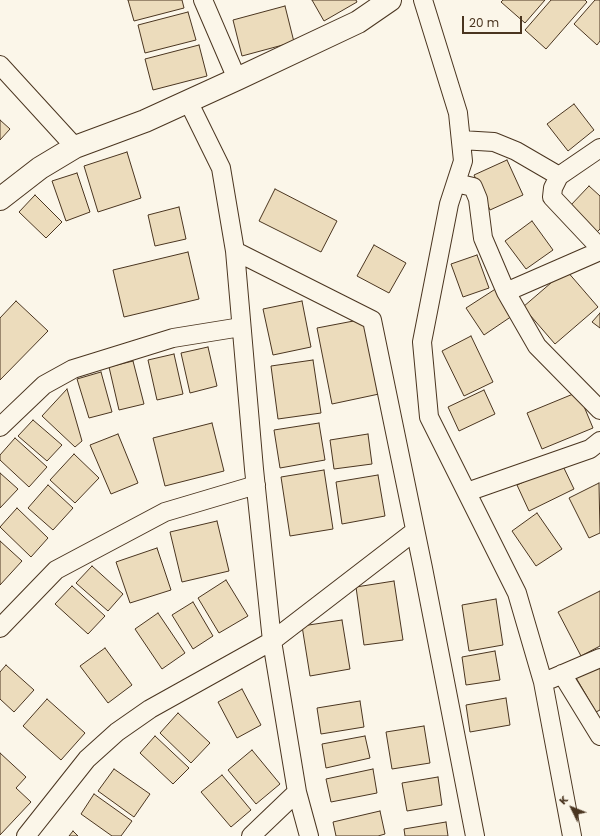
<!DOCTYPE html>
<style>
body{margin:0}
#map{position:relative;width:600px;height:836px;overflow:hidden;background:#fbf6e9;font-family:Poppins,sans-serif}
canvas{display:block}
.north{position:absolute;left:552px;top:788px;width:40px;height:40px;-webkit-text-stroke:3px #fbf6e9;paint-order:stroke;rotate:313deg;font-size:11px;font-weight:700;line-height:16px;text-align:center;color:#4a3520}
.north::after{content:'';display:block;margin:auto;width:14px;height:18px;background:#4a3520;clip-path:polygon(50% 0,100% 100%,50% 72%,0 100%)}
.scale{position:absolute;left:462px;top:16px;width:60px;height:18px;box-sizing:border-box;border:2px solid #4a3520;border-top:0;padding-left:5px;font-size:12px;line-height:14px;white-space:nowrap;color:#4a3520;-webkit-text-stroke:3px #fbf6e9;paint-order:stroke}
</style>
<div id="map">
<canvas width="600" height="836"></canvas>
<div class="north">K</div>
<div class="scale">20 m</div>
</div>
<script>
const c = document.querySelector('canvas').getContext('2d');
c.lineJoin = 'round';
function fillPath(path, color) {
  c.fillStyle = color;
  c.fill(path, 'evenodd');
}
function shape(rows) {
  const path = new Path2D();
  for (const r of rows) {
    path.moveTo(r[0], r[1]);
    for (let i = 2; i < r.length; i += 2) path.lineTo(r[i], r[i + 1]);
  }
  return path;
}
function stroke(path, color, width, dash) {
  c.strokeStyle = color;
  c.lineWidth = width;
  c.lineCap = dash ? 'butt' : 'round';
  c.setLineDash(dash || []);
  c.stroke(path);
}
const building = shape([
 [128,0,182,0,184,8,134,21,128,0],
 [312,0,356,0,357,2,324,21,312,0],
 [503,0,545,0,525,23,501,2,503,0],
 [551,0,585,0,587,2,546,49,525,30,551,0],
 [595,0,600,0,600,41,597,45,574,24,595,0],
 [285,6,294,42,242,56,233,20,285,6],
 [188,12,196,40,145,53,138,25,188,12],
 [199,45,207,76,153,90,145,59,199,45],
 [574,104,594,130,568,151,547,124,574,104],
 [0,120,10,129,0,140,0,120],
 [127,152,141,198,98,212,84,166,127,152],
 [507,160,523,195,490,210,474,175,507,160],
 [77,173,90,212,66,221,52,181,77,173],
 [589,186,600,196,600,229,597,232,570,206,589,186],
 [275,189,337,221,321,252,259,221,275,189],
 [35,195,62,222,46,238,19,212,35,195],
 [179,207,186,239,155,246,148,215,179,207],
 [532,221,553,250,526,269,505,241,532,221],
 [374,245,406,263,389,293,357,276,374,245],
 [188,252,199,299,124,317,113,270,188,252],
 [477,255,489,288,463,297,451,264,477,255],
 [566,270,598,307,555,344,523,307,566,270],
 [497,288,515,314,484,335,466,308,497,288],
 [16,301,48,331,0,380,0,318,16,301],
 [302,301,311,347,273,355,263,309,302,301],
 [600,313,600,328,592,322,600,313],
 [364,319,379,394,332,404,317,328,364,319],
 [471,336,493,382,464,396,442,351,471,336],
 [208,347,217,386,190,393,181,353,208,347],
 [174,354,183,394,157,400,148,360,174,354],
 [313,360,321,413,278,419,271,366,313,360],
 [133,361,144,404,119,410,109,367,133,361],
 [101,372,112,412,89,418,77,379,101,372],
 [67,389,82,441,75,447,42,416,67,389],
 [484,390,495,414,459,431,448,407,484,390],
 [578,392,593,428,542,449,527,413,578,392],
 [33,420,62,445,47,461,18,436,33,420],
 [212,423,224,471,165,486,153,438,212,423],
 [319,423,325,460,280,468,274,430,319,423],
 [118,434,138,483,111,494,90,445,118,434],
 [368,434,372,464,334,469,330,440,368,434],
 [15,438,47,467,29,487,0,460,0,455,15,438],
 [74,454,99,478,75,503,50,480,74,454],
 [562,464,574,489,529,511,517,485,562,464],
 [324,470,333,529,290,536,281,477,324,470],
 [0,473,18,489,0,508,0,473],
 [378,475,385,516,342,524,336,482,378,475],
 [599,483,600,533,589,538,569,498,599,483],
 [48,485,73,508,53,530,28,508,48,485],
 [17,508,48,538,31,557,0,527,17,508],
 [537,513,562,549,536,566,512,531,537,513],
 [217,521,229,571,182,582,170,532,217,521],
 [0,541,22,561,0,585,0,541],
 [157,548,171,590,130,603,116,562,157,548],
 [92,566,123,594,108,611,76,583,92,566],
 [226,580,248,616,219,633,198,598,226,580],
 [394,581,403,640,364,645,356,587,394,581],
 [72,586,105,616,88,634,55,604,72,586],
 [600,591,600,646,581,656,558,612,600,591],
 [496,599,503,645,469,651,462,605,496,599],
 [193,602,213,636,193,649,172,615,193,602],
 [158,613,185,653,162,669,135,629,158,613],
 [342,620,350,669,310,676,302,626,342,620],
 [105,648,132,685,108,703,80,666,105,648],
 [495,651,500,680,466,685,462,657,495,651],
 [600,662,600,710,596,712,575,676,600,662],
 [6,665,34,690,14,712,0,699,0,672,6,665],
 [242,689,261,725,237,738,218,702,242,689],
 [506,698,510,725,470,732,466,705,506,698],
 [47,699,85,733,61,760,23,726,47,699],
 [360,701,364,727,321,734,317,708,360,701],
 [178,713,210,743,191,763,160,733,178,713],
 [424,726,430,763,392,769,386,732,424,726],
 [155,736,189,768,173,784,140,753,155,736],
 [365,736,370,758,326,768,322,744,365,736],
 [252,750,280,784,256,804,228,770,252,750],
 [0,753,26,777,16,788,31,802,0,835,0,753],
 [114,769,150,794,134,817,98,791,114,769],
 [373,769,377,793,331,802,326,779,373,769],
 [222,775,251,810,231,827,201,792,222,775],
 [438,777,442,805,407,811,402,783,438,777],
 [94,794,132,821,121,836,112,836,81,814,94,794],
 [380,811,385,834,378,836,336,836,333,822,380,811],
 [446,822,448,836,405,836,404,829,446,822],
 [73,831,78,836,69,836,73,831]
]);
fillPath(building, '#ecdcbc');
stroke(building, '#4a3520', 1);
const minor = shape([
 [203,0,237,79],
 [423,0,458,113,463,161,449,204,422,342,429,417,517,593,543,682,572,836],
 [0,65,75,147],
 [188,101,221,168,235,251,254,469,272,641,297,792,309,836],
 [461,140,494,142,516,151,559,176,600,148],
 [559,176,553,188,552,197,600,248],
 [456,183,473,187,478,199,483,238,506,292,537,346,600,410],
 [235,251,372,320,423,568,475,836],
 [506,292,600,251],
 [0,427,44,385,73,369,173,338,241,327],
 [467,492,590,449,600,441],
 [0,628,56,570,165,512,256,485],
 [562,674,600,736],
 [551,679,600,658],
 [26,836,87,759,117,732,150,709,272,641,415,531],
 [251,836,297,792]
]);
const tertiary = shape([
 [0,199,40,168,75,147,145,121,237,79,358,22,390,0]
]);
stroke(minor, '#4a3520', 20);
stroke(tertiary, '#4a3520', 24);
stroke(minor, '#fbf6e9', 18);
stroke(tertiary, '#fbf6e9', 22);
</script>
